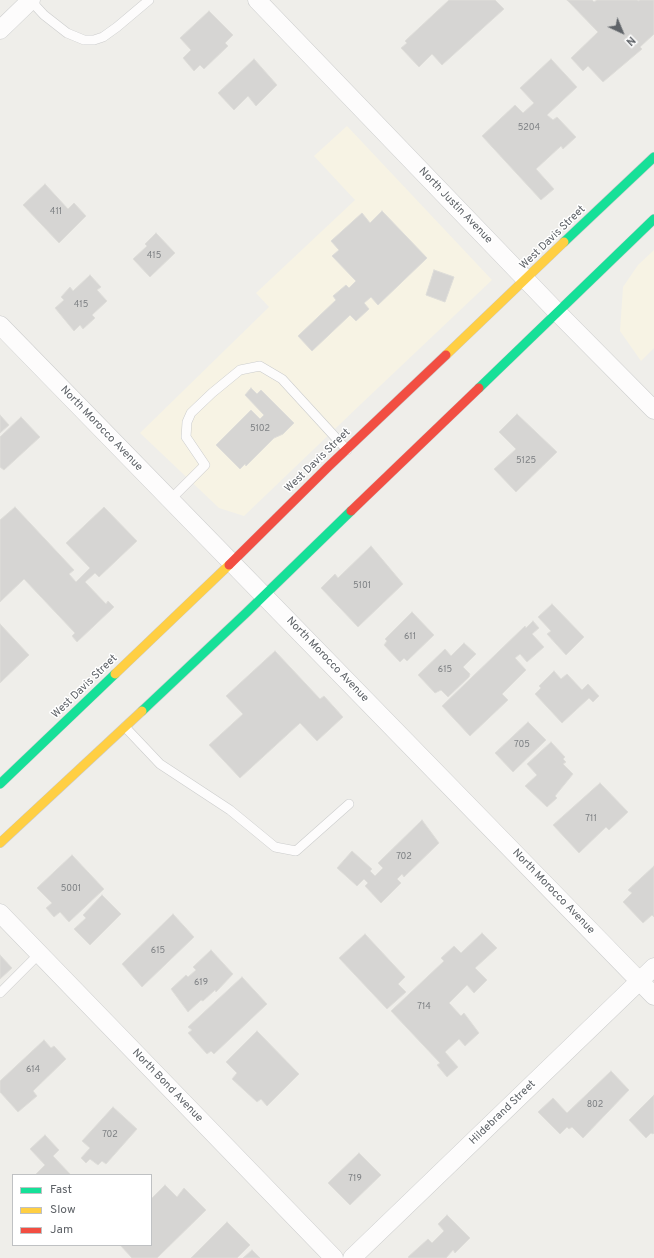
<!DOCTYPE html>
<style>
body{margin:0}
#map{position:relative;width:654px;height:1258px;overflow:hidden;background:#efeeea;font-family:Overpass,sans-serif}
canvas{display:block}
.legend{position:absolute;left:12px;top:1174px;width:140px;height:72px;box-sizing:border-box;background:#fff;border:1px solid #bfc1c3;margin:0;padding:5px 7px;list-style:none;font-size:12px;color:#5f6368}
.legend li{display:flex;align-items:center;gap:8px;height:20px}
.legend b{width:20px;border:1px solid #bfc1c3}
.north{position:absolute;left:602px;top:12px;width:40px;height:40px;-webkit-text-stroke:3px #fff;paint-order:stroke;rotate:136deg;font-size:11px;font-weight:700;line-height:16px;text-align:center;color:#5f6368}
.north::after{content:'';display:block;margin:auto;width:14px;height:18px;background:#5f6368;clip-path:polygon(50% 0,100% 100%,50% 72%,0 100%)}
</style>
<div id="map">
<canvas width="654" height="1258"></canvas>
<ul class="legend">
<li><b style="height:5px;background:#16e098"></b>Fast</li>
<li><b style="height:5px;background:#ffcf43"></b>Slow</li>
<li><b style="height:5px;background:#f24e42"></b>Jam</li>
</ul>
<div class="north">N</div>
</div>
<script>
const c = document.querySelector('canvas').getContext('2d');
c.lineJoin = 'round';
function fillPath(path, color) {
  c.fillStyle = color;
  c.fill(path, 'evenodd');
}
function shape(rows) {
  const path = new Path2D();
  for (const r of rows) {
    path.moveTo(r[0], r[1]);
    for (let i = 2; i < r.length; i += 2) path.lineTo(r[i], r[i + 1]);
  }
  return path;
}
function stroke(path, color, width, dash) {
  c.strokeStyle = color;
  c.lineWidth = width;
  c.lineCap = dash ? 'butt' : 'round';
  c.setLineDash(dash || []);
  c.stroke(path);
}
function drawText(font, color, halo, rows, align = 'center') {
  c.font = font + ' Overpass,sans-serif';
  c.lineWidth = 3;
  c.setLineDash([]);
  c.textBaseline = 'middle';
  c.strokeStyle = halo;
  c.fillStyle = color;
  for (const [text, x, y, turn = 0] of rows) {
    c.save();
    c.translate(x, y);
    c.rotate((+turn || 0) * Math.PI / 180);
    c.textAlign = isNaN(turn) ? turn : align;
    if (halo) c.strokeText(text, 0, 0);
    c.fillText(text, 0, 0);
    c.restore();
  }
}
fillPath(shape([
 [347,126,492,280,361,404,244,516,219,508,140,433,269,307,256,293,355,200,314,156],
 [654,250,654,348,641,361,620,331,623,287,638,265]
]), '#f7f3e4');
const building = shape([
 [449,0,495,0,504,9,442,65,432,54,419,67,401,48,407,43,405,41,449,0],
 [567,0,592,0,594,2,597,0,637,0,638,1,640,0,654,0,654,34,640,47,642,49,603,82,588,66,583,71,571,58,598,32,567,0],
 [209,11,233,35,225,43,228,46,204,69,200,65,194,71,183,58,191,50,180,38,209,11],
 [254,59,277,85,256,106,248,96,234,110,218,93,254,59],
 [551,59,577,87,547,115,553,120,557,117,576,137,563,149,561,146,536,169,554,189,541,200,482,136,515,105,523,113,534,103,520,88,551,59],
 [45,184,68,209,74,203,86,216,59,243,23,205,45,184],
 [382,211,427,258,378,305,371,297,364,303,369,309,356,321,350,315,312,351,298,336,336,300,333,296,346,285,349,288,356,281,332,256,339,250,331,241,362,213,370,223,382,211],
 [156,233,175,253,150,277,133,259,147,246,145,244,156,233],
 [434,270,454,277,445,302,426,295,434,270],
 [90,275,101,287,97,290,107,301,92,315,95,318,83,329,80,325,74,331,55,308,64,300,61,297,70,287,73,291,90,275],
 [251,388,257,394,261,390,294,423,283,434,274,438,246,466,245,464,240,469,216,445,251,410,260,419,264,415,245,395,251,388],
 [517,414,557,452,516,492,494,469,516,449,499,432,517,414],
 [0,415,9,425,0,433,0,415],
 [21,417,40,437,4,470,0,467,0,437,21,417],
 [15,507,74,570,69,574,76,582,90,568,66,543,104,507,137,541,99,577,95,573,85,582,106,604,108,601,114,607,77,642,72,636,75,633,24,579,0,602,0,520,15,507],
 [371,546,403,584,358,627,321,588,335,574,338,578,371,546],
 [552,604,584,637,566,655,547,634,551,631,538,617,552,604],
 [412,612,434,635,407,661,404,658,400,662,384,645,387,641,385,639,412,612],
 [533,621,539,628,532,634,544,647,527,662,520,654,515,658,526,670,502,694,508,700,470,736,442,706,525,626,526,628,533,621],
 [0,624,29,655,0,683,0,624],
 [464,643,476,654,463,667,470,674,469,677,448,697,441,690,435,693,418,675,445,649,451,656,464,643],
 [275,651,320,699,324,696,343,717,317,741,300,723,240,778,209,745,243,714,226,696,275,651],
 [554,671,561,679,567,674,582,690,588,684,599,696,593,702,589,698,562,723,535,694,541,688,539,686,554,671],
 [528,722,546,740,513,772,495,753,528,722],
 [551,742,565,757,563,759,566,762,563,764,573,774,555,796,557,798,547,807,525,786,537,775,527,764,551,742],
 [600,783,628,812,609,830,606,827,579,853,553,825,600,783],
 [422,820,439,843,404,877,402,874,397,879,401,883,381,903,365,886,368,883,364,879,357,886,337,868,352,851,372,869,370,871,375,876,383,868,378,863,422,820],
 [72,855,104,889,69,922,60,912,54,917,46,908,52,903,37,888,72,855],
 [654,866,654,917,652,915,643,923,623,902,632,893,628,890,654,866],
 [102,895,121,914,90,945,74,929,86,918,83,915,102,895],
 [173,914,194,937,142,987,122,964,173,914],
 [482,933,497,948,475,968,487,980,474,993,467,985,449,1003,461,1016,464,1013,479,1033,465,1046,459,1039,445,1052,458,1067,447,1077,437,1065,440,1063,391,1011,444,961,441,958,454,946,461,953,482,933],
 [365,934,405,977,398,984,406,992,387,1009,339,958,365,934],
 [211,950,233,974,216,992,215,990,203,1001,201,1000,188,1012,171,989,186,975,188,977,196,970,193,967,211,950],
 [0,955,12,968,0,979,0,955],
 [242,977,267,1004,214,1054,211,1051,207,1054,188,1033,192,1030,188,1027,242,977],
 [257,1031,299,1074,267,1106,261,1099,257,1102,232,1079,237,1073,226,1062,257,1031],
 [44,1040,51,1048,54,1046,66,1059,33,1091,37,1096,18,1112,0,1092,0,1081,44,1040],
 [611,1071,629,1090,583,1138,572,1127,569,1129,567,1127,560,1134,538,1112,553,1098,567,1113,611,1071],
 [654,1095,654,1133,653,1134,651,1133,646,1138,629,1120,654,1095],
 [113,1107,137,1129,106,1164,102,1161,98,1165,90,1159,86,1163,81,1158,90,1148,82,1141,113,1107],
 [45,1135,59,1150,53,1156,71,1175,37,1175,36,1174,45,1165,30,1149,45,1135],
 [359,1153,381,1175,350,1205,328,1183,359,1153],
 [165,1185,177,1197,184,1188,206,1210,157,1258,132,1258,120,1245,151,1245,151,1199,165,1185],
 [447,1215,470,1238,455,1253,453,1250,446,1258,409,1258,408,1257,428,1239,432,1243,444,1231,438,1224,447,1215],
 [227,1222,250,1245,237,1258,191,1258,227,1222],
 [252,1250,260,1258,243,1258,252,1250]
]);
fillPath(building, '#d6d5d3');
stroke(building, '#deddd9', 1);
const lane = shape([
 [31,1,44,15,67,33,84,40,94,40,103,37,117,27,149,0],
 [170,500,205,465,186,437,187,422,191,413,212,393,240,370,260,366,282,379,347,450],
 [125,727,160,764,230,810,275,847,296,851,349,804],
 [0,993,39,954]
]);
const street = shape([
 [257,0,558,313,654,410],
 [0,30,31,0],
 [0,325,654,996],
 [0,913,334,1258],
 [352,1258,654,967]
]);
const fast = shape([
 [564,242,654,157],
 [479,388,654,219],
 [142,711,246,613,351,511],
 [0,784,115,674]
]);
const slow = shape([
 [446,355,564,242],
 [115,674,229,565],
 [0,843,142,711]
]);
const jam = shape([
 [351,511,479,388],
 [229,565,329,466,446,355]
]);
stroke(lane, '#cbcccc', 10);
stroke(street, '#cbcccc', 19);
stroke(fast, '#cacacb', 10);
stroke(slow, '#cacacb', 10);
stroke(jam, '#cacacb', 10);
stroke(lane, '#fdfcfc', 9);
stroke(street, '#fdfcfc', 18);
stroke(fast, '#16e098', 9);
stroke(slow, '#ffcf43', 9);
stroke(jam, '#f24e42', 9);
drawText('9px', '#7e8184', null, [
 ["5204",529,128],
 ["411",56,212],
 ["415",154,256],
 ["415",81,305],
 ["5102",260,429],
 ["5125",526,461],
 ["5101",362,586],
 ["611",410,637],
 ["615",445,670],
 ["705",522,745],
 ["711",591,819],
 ["702",404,857],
 ["5001",71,889],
 ["615",158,951],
 ["619",201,983],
 ["714",424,1007],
 ["614",33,1070],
 ["802",595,1105],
 ["702",110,1135],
 ["719",355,1179]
]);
drawText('11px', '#5f6368', '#fff', [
 ["North Justin Avenue",455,206,46],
 ["West Davis Street",553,238,-44],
 ["North Morocco Avenue",101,429,46],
 ["West Davis Street",318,461,-44],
 ["North Morocco Avenue",327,660,46],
 ["West Davis Street",85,687,-44],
 ["North Morocco Avenue",553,892,46],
 ["North Bond Avenue",167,1086,46],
 ["Hildebrand Street",503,1113,-44]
]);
</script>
